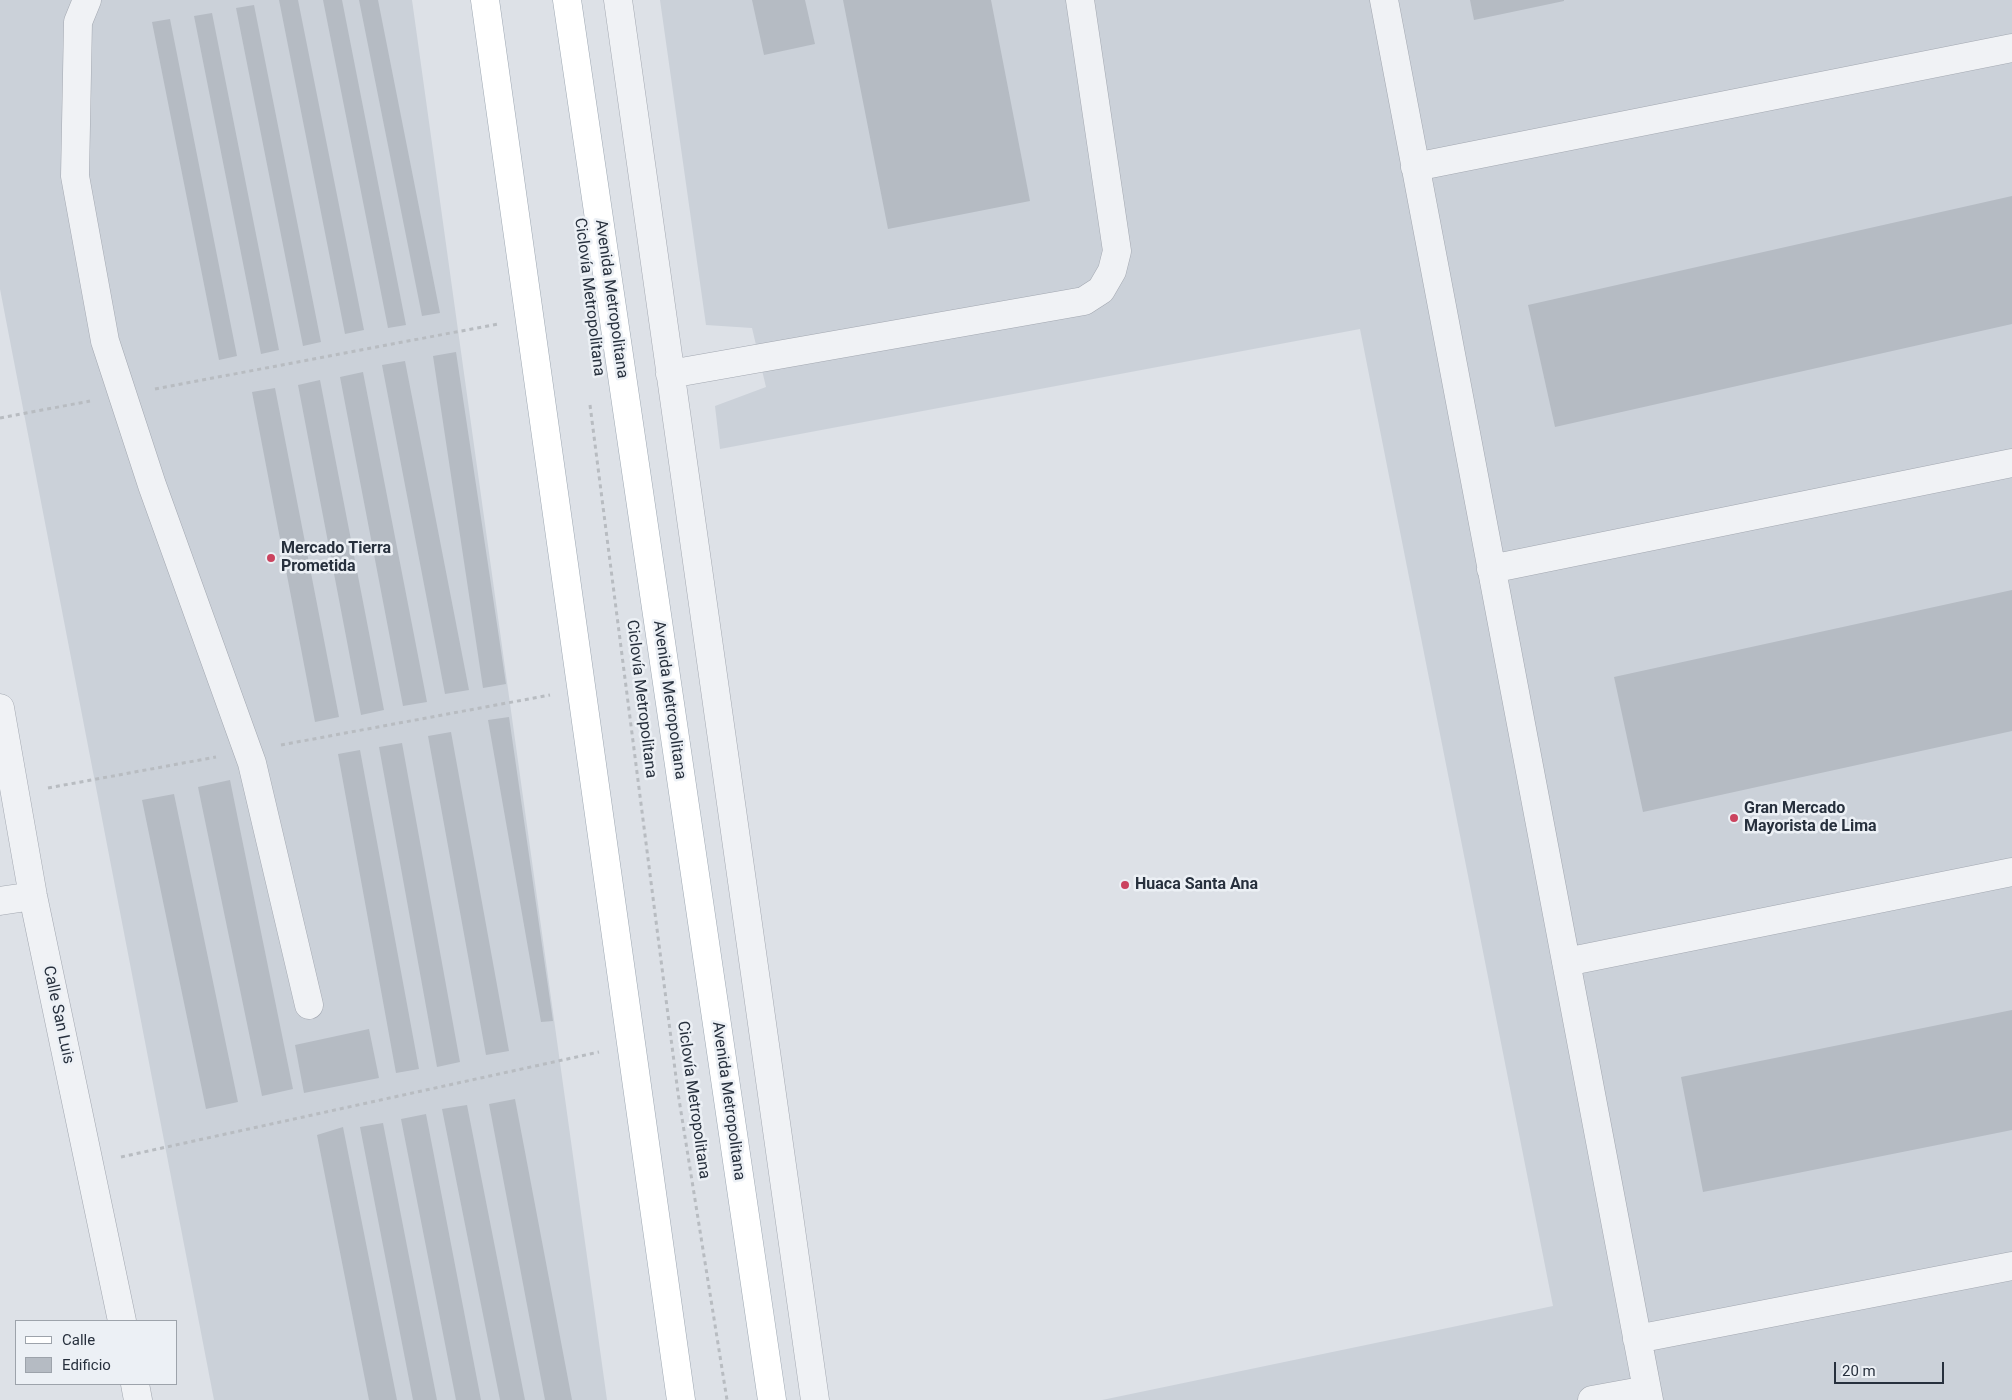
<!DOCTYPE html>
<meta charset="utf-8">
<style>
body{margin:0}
#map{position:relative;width:2012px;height:1400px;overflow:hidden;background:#dde1e7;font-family:Roboto,sans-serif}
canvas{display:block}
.legend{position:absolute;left:15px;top:1320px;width:162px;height:65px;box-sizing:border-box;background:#ecf0f5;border:1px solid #9da3ab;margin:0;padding:6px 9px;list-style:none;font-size:15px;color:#27303d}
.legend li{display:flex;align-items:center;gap:10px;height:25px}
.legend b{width:25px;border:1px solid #9da3ab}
.scale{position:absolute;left:1834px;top:1362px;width:110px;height:22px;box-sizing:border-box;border:2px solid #27303d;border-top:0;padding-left:6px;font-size:15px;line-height:18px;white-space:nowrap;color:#27303d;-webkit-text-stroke:4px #ecf0f5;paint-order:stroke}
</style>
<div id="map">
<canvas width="2012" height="1400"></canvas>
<ul class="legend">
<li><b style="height:6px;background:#fff"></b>Calle</li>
<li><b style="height:14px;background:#b5bbc3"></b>Edificio</li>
</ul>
<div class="scale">20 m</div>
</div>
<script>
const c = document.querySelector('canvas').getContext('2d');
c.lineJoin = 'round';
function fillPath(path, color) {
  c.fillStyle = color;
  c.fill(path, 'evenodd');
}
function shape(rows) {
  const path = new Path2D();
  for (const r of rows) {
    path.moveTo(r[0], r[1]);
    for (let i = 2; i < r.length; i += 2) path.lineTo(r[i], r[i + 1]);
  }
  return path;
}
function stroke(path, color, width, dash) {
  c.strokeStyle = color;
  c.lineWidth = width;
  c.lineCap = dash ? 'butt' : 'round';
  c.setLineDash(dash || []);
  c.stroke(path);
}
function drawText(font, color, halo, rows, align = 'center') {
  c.font = font + ' Roboto,sans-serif';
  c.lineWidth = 5;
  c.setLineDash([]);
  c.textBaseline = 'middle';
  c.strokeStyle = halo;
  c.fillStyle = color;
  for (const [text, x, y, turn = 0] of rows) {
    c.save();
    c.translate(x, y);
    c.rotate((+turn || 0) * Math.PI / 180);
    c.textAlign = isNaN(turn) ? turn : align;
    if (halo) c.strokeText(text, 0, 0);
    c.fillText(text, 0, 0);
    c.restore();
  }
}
fillPath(shape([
 [0,0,412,0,607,1400,214,1400,0,289],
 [660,0,2012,0,2012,1400,1102,1400,1553,1306,1360,329,720,449,715,406,766,387,752,328,706,325]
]), '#cbd1d9');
fillPath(shape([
 [279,0,298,0,364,330,345,334],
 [323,0,342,0,406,325,388,328],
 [359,0,378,0,440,313,422,316],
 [752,0,805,0,815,44,764,55],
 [843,0,991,0,1030,201,888,229],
 [1470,0,1564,0,1564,1,1474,20],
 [254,5,321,342,303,346,236,8],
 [212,13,279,350,261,354,194,16],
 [170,19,237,356,219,360,152,22],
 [2012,196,2012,324,1555,427,1528,305],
 [456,352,506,684,483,688,433,356],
 [405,361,469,690,445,694,382,365],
 [363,372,427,702,403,706,340,377],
 [320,380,384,710,361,715,298,385],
 [275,388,339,717,315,722,252,392],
 [2012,590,2012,731,1643,812,1614,677],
 [509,717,553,1021,541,1022,488,720],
 [451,732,509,1051,486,1055,428,736],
 [402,743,460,1062,437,1067,379,747],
 [360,750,419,1069,396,1073,338,754],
 [230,780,293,1089,262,1096,198,787],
 [174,794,238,1102,206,1109,142,800],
 [2012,1010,2012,1130,1703,1192,1681,1077],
 [369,1029,379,1078,304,1093,295,1045],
 [515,1099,572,1400,545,1400,489,1104],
 [467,1105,525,1400,500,1400,442,1109],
 [426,1114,481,1400,456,1400,401,1119],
 [383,1123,437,1400,413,1400,360,1127],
 [343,1127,397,1400,369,1400,317,1135]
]), '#b5bbc3');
const minor = shape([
 [87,0,78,22,75,176,105,341,152,485,252,763,309,1005],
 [618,0,815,1400],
 [1384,0,1649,1400],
 [1415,167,2012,48],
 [670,374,1084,301,1101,290,1112,271,1117,251,1080,0],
 [1491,569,2012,463],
 [0,708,33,896,122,1321],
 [0,901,33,896],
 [1566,962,2012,872],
 [1637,1339,2012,1266],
 [135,1384,138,1400],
 [1592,1400,1647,1390]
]);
const major = shape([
 [485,0,681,1400],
 [567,0,772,1400]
]);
stroke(minor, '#a3a8b1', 29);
stroke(major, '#9da7b2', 29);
stroke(shape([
 [155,389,498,324],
 [590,405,678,1093,727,1400],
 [0,418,90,401],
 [281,745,550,695],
 [48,788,216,757],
 [121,1157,599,1052]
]), '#b8bcc1', 3, [4, 4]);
stroke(minor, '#f0f2f5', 28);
stroke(major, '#fff', 28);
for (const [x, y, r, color] of [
 [271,558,5,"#cb435f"],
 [1734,818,5,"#cb435f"],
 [1125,885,5,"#cb435f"]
]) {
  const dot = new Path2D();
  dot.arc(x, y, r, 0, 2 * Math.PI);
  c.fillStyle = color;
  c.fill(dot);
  stroke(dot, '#ecf0f5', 2);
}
drawText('16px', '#27303d', '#ecf0f5', [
 ["Ciclovía Metropolitana",589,297,83],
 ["Avenida Metropolitana",611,299,82],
 ["Ciclovía Metropolitana",641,699,83],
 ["Avenida Metropolitana",669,700,82],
 ["Calle San Luis",58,1015,78],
 ["Ciclovía Metropolitana",693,1100,82],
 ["Avenida Metropolitana",728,1101,82]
]);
drawText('bold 16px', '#27303d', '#ecf0f5', [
 ["Mercado Tierra",281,549],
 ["Prometida",281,567],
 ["Gran Mercado",1744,809],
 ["Mayorista de Lima",1744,827],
 ["Huaca Santa Ana",1135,885]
], 'left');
</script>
